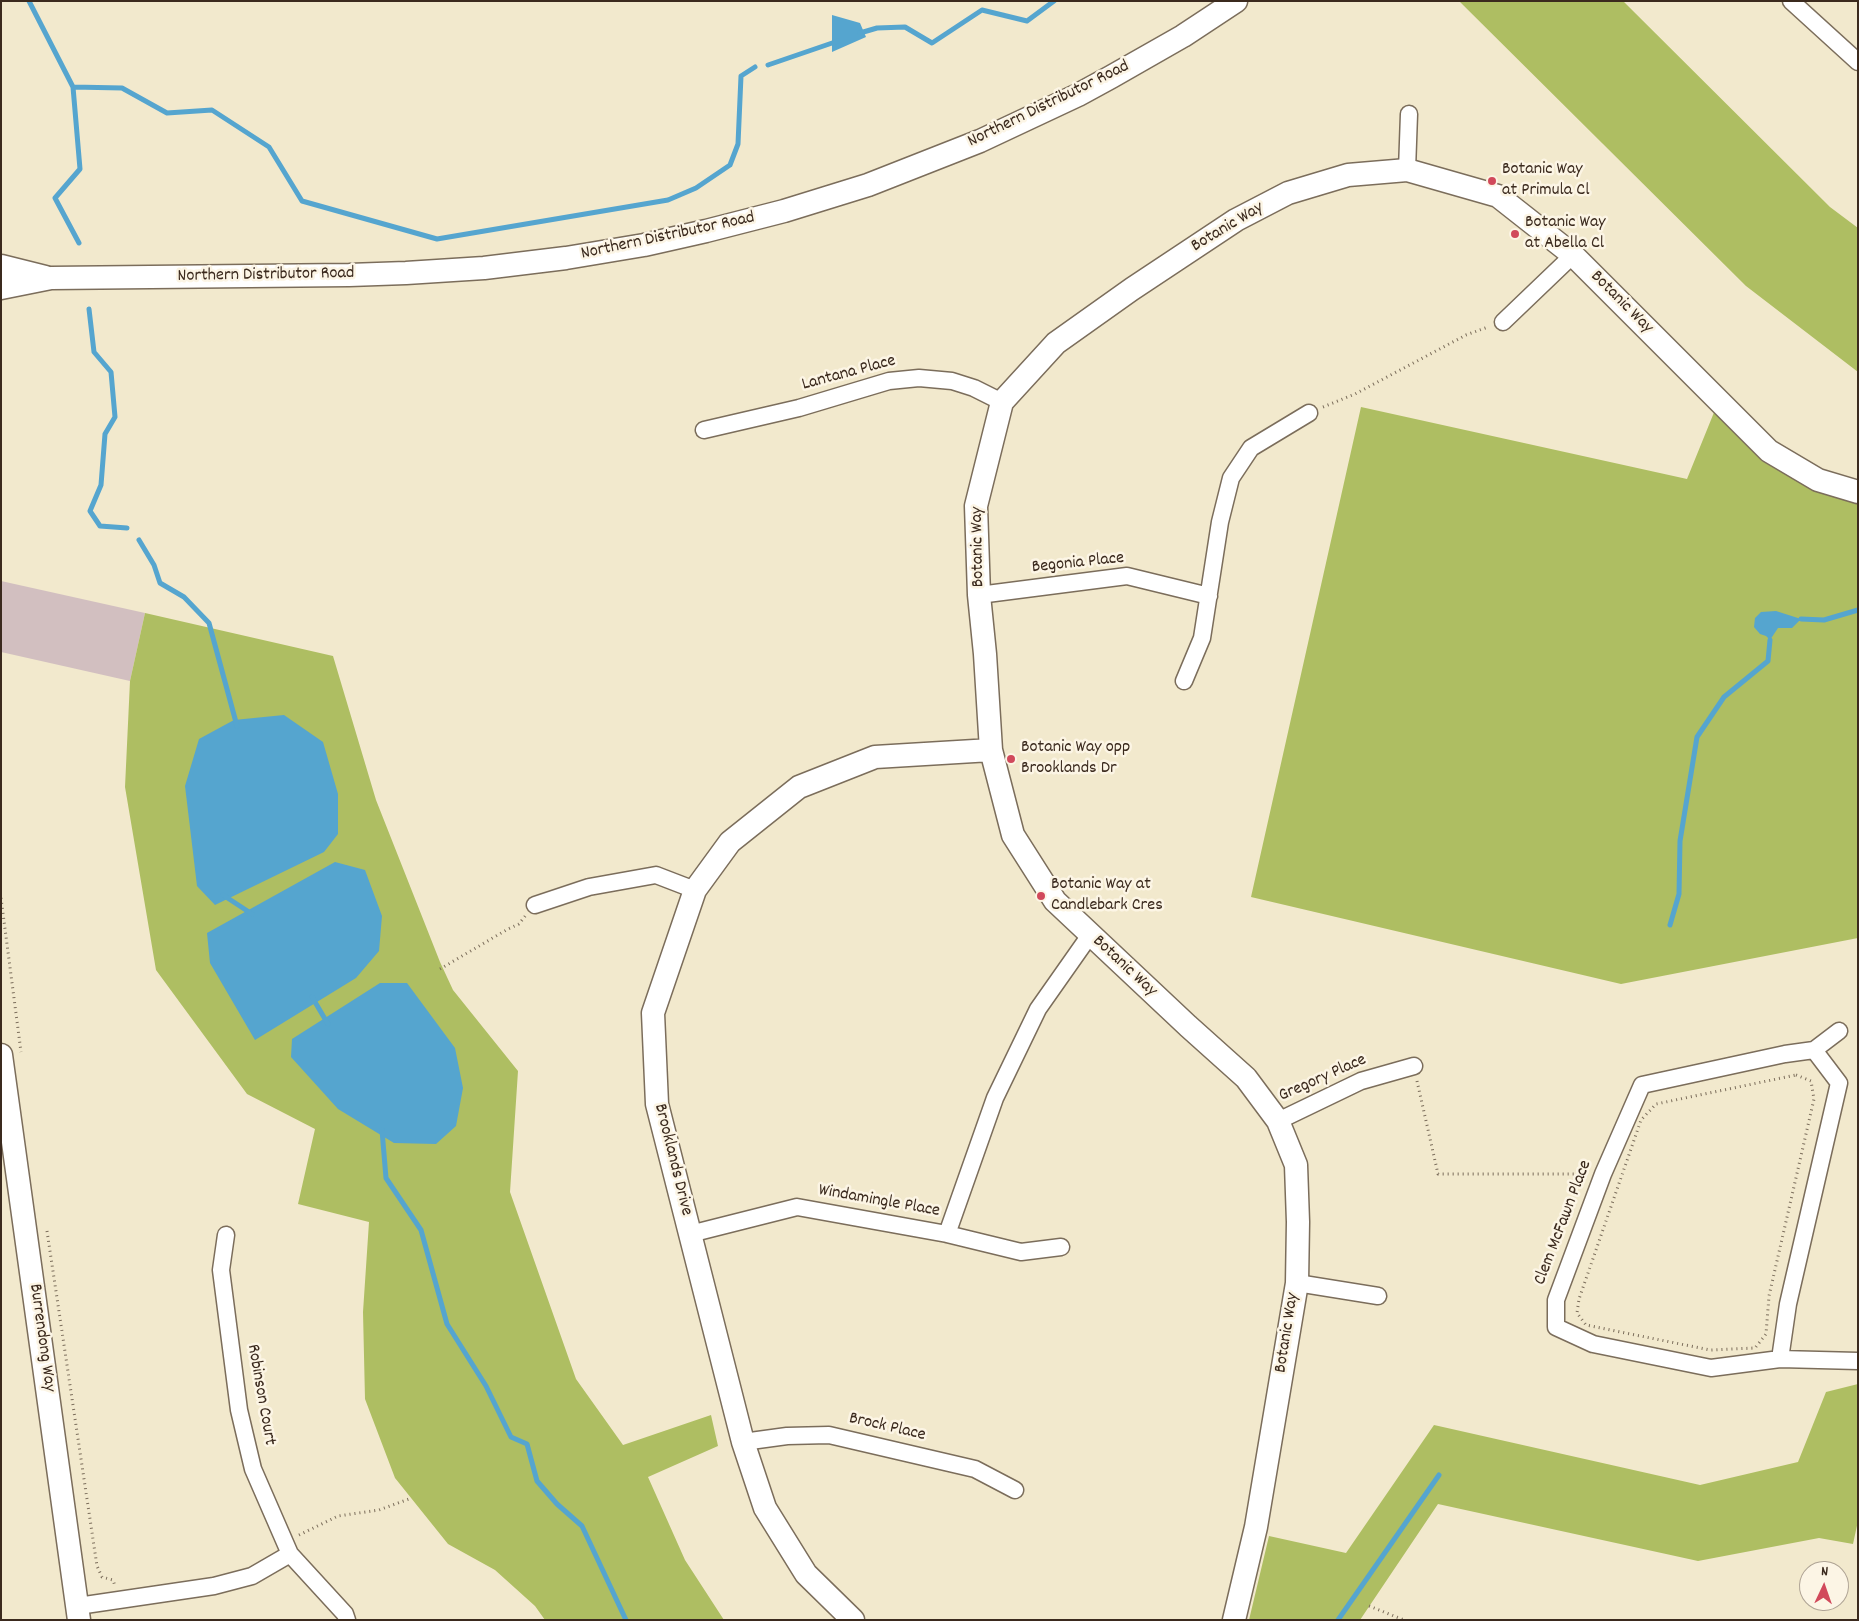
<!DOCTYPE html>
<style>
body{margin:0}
#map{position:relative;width:1859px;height:1621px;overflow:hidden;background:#f2e9cd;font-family:Dekko,sans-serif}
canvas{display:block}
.frame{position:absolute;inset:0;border:2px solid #3b2a1e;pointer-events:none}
.north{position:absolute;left:1799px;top:1561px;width:50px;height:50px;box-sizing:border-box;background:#fcf5e5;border:1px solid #afa495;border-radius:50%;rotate:3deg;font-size:14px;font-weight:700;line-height:20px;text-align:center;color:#3b2a1e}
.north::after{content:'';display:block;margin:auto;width:18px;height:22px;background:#d1495b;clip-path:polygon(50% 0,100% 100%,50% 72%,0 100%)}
</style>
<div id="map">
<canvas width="1859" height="1621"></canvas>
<div class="frame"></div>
<div class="north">N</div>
</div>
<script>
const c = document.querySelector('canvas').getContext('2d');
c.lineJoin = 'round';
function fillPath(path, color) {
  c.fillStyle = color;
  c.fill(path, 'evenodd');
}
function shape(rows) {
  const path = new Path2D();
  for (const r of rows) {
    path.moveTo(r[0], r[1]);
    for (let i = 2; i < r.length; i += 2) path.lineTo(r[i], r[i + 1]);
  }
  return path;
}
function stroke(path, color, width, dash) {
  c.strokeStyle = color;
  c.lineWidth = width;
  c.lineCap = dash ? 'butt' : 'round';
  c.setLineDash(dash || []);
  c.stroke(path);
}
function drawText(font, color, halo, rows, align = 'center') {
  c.font = font + ' Dekko,sans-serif';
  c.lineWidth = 5;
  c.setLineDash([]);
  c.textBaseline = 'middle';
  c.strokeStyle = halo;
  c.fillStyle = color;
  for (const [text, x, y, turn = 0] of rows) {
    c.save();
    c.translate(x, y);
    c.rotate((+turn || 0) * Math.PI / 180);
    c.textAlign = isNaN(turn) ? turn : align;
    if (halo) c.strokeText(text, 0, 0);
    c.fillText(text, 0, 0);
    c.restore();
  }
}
fillPath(shape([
 [1,581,145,613,130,681,1,652]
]), '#d2bfc0');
fillPath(shape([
 [1459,1,1623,1,1830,207,1858,228,1858,372,1746,286],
 [1361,407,1687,479,1715,410,1762,461,1813,490,1858,504,1858,938,1621,984,1251,897],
 [145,613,333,656,376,800,440,962,453,990,518,1071,510,1192,576,1379,623,1445,711,1415,718,1446,648,1477,685,1560,724,1620,545,1620,535,1606,495,1570,448,1544,395,1478,365,1399,363,1312,369,1222,298,1204,315,1129,247,1094,156,970,125,787,130,681],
 [1858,1384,1858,1521,1853,1544,1819,1538,1698,1561,1438,1504,1360,1620,1249,1620,1269,1536,1346,1553,1434,1425,1700,1485,1798,1462,1826,1392]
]), '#aebe62');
fillPath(shape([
 [832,15,860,23,866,37,832,52],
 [1776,611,1801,619,1792,628,1778,628,1770,640,1766,636,1760,634,1754,627,1755,618,1761,612],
 [284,715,323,742,338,794,338,834,324,852,215,905,197,886,185,786,199,739,234,720],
 [335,862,365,870,382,916,379,951,356,978,255,1040,210,963,207,933],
 [380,983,407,983,455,1048,463,1088,456,1126,436,1144,394,1143,338,1109,291,1057,292,1039]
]), '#55a5cf');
stroke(shape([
 [29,1,73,87,80,169,55,198,79,243],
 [860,33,877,28,905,27,932,43,982,10,1027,21,1054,1],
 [768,65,838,41],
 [73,87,122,88,167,113,212,110,269,147,302,201,437,239,668,200,696,188,730,165,738,144,741,76,755,67],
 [89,309,94,352,111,372,115,417,105,434,101,485,90,511,100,526,127,528],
 [139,540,154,565,160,583,184,597,209,623,237,726],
 [1801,619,1824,620,1858,610],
 [223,895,252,914],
 [1670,925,1679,894,1680,841,1697,737,1724,697,1768,661,1770,640],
 [312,997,328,1024],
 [382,1130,386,1178,421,1230,447,1324,486,1386,511,1437,527,1444,537,1481,557,1504,582,1526,626,1620],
 [1338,1620,1439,1475]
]), '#55a5cf', 5);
const street = shape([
 [1791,1,1858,62],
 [1407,170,1409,114],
 [1503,322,1573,255],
 [704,430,799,408,889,381,919,378,952,381,974,388,1002,402],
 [979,595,1127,576,1209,596],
 [1184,681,1202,638,1220,522,1231,478,1251,448,1309,413],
 [535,905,589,887,656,875,695,890],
 [1814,1050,1839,1031],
 [1278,1121,1361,1081,1414,1066],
 [690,1234,797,1207,947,1234,1021,1252,1061,1247],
 [947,1234,995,1098,1038,1009,1090,935],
 [226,1235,221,1270,239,1410,253,1469,290,1554,345,1614,347,1620],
 [1297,1283,1378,1296],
 [1780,1359,1788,1304,1839,1083,1814,1050,1785,1054,1642,1085,1603,1174,1556,1300,1556,1327,1593,1344,1711,1368,1780,1359,1858,1361],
 [743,1442,787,1436,829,1435,975,1469,1015,1490],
 [78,1606,214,1586,252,1576,290,1554]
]);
const secondary = shape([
 [1,266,45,277],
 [1,288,51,278,349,275,406,273,484,268,566,258,644,245,706,231,784,211,868,185,980,141,1078,95,1111,77,1183,36,1236,1],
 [1,1055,79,1620],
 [853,1620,806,1574,765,1508,743,1442,657,1104,653,1013,695,890,730,842,799,787,875,757,991,750],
 [1234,1620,1256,1527,1297,1283,1298,1222,1296,1165,1278,1121,1246,1078,1188,1026,1055,901,1013,835,991,750,985,654,979,595,976,506,1002,402,1056,343,1132,289,1236,220,1288,193,1348,175,1407,170,1498,196,1573,255,1769,451,1818,480,1858,492]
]);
stroke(street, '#7b6d5b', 19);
stroke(secondary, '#7b6d5b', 25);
stroke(shape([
 [1323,407,1355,394,1466,335,1488,327],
 [1,898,21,1052],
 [440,969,508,929,519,924,526,915],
 [1796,1075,1811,1081,1814,1099,1769,1296,1766,1334,1755,1348,1710,1350,1586,1325,1577,1313,1579,1299,1641,1120,1656,1104,1796,1075],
 [1417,1081,1438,1174,1587,1174],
 [47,1231,97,1566,102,1577,113,1580,115,1586],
 [299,1535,338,1516,379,1510,409,1499],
 [1369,1606,1404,1620]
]), '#7b6d5b', 3, [1, 4]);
stroke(street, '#fff', 16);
stroke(secondary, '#fff', 22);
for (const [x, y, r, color] of [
 [1492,181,5,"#d1495b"],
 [1515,234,5,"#d1495b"],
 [1011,759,5,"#d1495b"],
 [1041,896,5,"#d1495b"]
]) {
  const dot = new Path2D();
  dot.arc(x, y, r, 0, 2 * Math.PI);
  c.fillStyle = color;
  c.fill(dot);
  stroke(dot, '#fcf5e5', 2);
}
drawText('18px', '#3b2a1e', '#fcf5e5', [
 ["Northern Distributor Road",1049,105,-26],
 ["Botanic Way",1228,228,-31],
 ["Northern Distributor Road",668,237,-12],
 ["Northern Distributor Road",266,276,-1],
 ["Botanic Way",1621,303,45],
 ["Lantana Place",849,374,-15],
 ["Botanic Way",979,547,-91],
 ["Begonia Place",1078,564,-6],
 ["Botanic Way",1124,967,43],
 ["Gregory Place",1323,1079,-24],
 ["Brooklands Drive",672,1160,76],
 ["Windamingle Place",879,1202,10],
 ["Clem McFawn Place",1564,1223,-69],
 ["Botanic Way",1288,1333,-81],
 ["Burrendong Way",41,1338,82],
 ["Robinson Court",260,1395,80],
 ["Brock Place",887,1428,13]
]);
drawText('18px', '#3b2a1e', '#fcf5e5', [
 ["Botanic Way",1502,171],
 ["at Primula Cl",1502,192],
 ["Botanic Way",1525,224],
 ["at Abella Cl",1525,245],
 ["Botanic Way opp",1021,749],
 ["Brooklands Dr",1021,770],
 ["Botanic Way at",1051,886],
 ["Candlebark Cres",1051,907]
], 'left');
</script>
